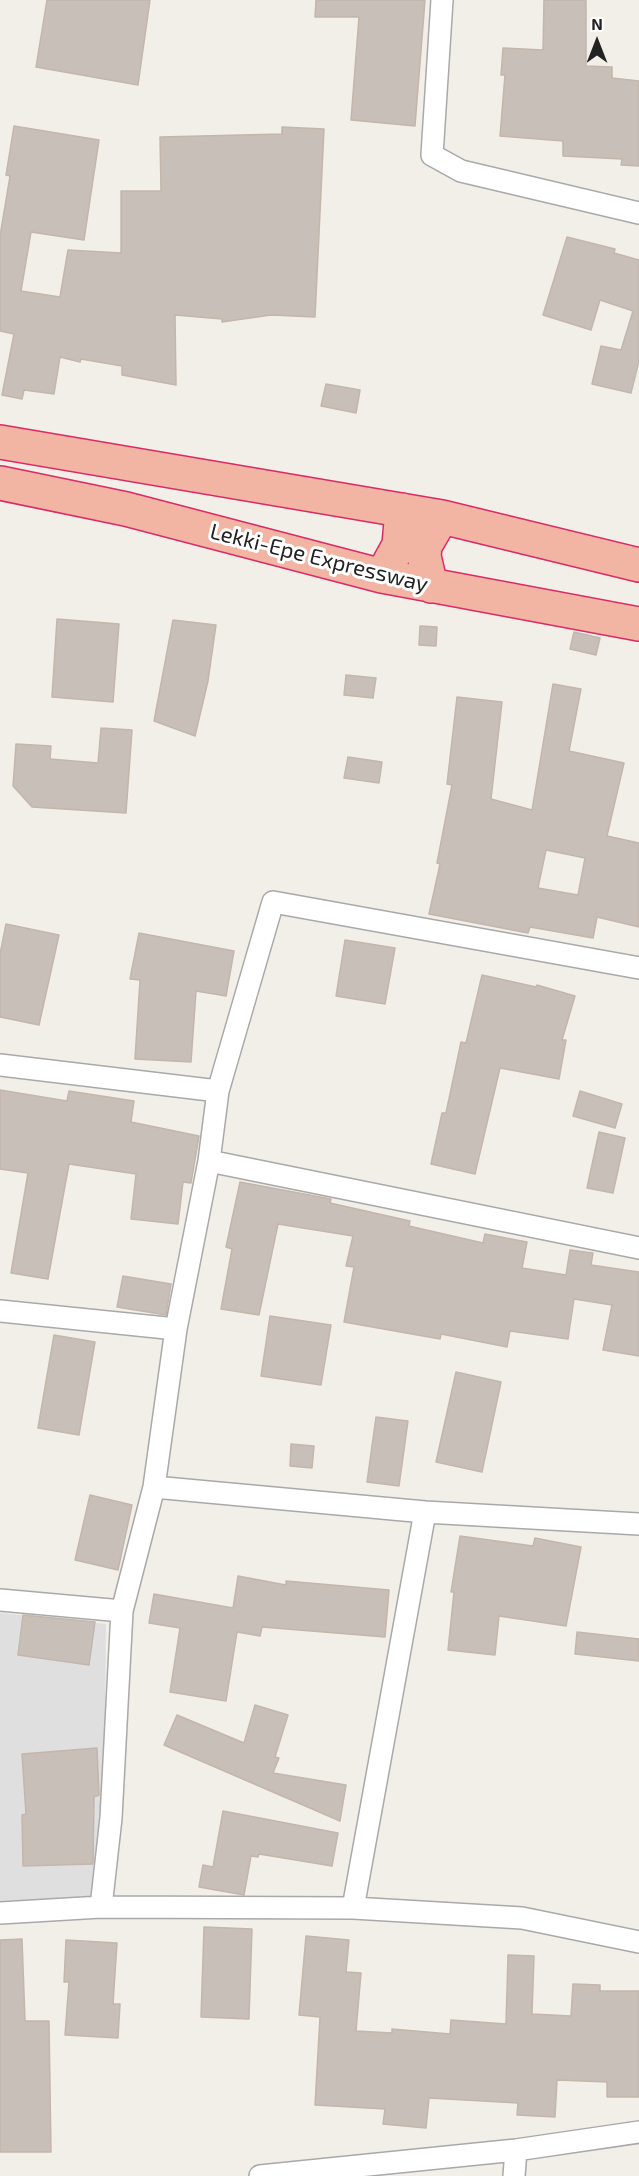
<!DOCTYPE html>
<style>
body{margin:0}
#map{position:relative;width:639px;height:2176px;overflow:hidden;background:#f2efe9;font-family:"Exo 2",sans-serif}
canvas{display:block}
.north{position:absolute;left:567px;top:12px;width:60px;height:60px;-webkit-text-stroke:4px #fff;paint-order:stroke;rotate:0deg;font-size:16px;font-weight:700;line-height:24px;text-align:center;color:#222}
.north::after{content:'';display:block;margin:auto;width:21px;height:27px;background:#222;clip-path:polygon(50% 0,100% 100%,50% 72%,0 100%)}
</style>
<div id="map">
<canvas width="639" height="2176"></canvas>
<div class="north">N</div>
</div>
<script>
const c = document.querySelector('canvas').getContext('2d');
c.lineJoin = 'round';
function fillPath(path, color) {
  c.fillStyle = color;
  c.fill(path, 'evenodd');
}
function shape(rows) {
  const path = new Path2D();
  for (const r of rows) {
    path.moveTo(r[0], r[1]);
    for (let i = 2; i < r.length; i += 2) path.lineTo(r[i], r[i + 1]);
  }
  return path;
}
function stroke(path, color, width, dash) {
  c.strokeStyle = color;
  c.lineWidth = width;
  c.lineCap = dash ? 'butt' : 'round';
  c.setLineDash(dash || []);
  c.stroke(path);
}
function drawText(font, color, halo, rows, align = 'center') {
  c.font = font + ' "Exo 2",sans-serif';
  c.lineWidth = 6;
  c.setLineDash([]);
  c.textBaseline = 'middle';
  c.strokeStyle = halo;
  c.fillStyle = color;
  for (const [text, x, y, turn = 0] of rows) {
    c.save();
    c.translate(x, y);
    c.rotate((+turn || 0) * Math.PI / 180);
    c.textAlign = isNaN(turn) ? turn : align;
    if (halo) c.strokeText(text, 0, 0);
    c.fillText(text, 0, 0);
    c.restore();
  }
}
fillPath(shape([
 [0,1613,106,1624,104,1823,94,1898,0,1901]
]), '#e0dfdf');
const building = shape([
 [47,0,150,0,138,85,36,67,47,0],
 [316,0,425,0,415,126,351,120,359,17,315,17,316,0],
 [544,0,586,0,586,66,612,67,612,78,639,81,639,166,621,165,622,159,563,156,563,141,500,136,505,75,501,75,503,48,543,50,544,0],
 [14,126,99,140,84,240,31,232,21,291,60,297,68,250,121,253,121,191,161,191,160,137,282,134,282,127,324,129,315,317,271,315,222,322,222,319,175,315,176,385,122,375,122,366,81,359,80,362,60,357,54,394,24,390,22,399,2,395,14,334,0,331,0,236,10,176,6,175,14,126],
 [567,237,615,249,614,253,639,260,639,361,631,393,592,384,601,346,621,350,633,311,600,300,591,330,543,315,567,237],
 [326,384,360,390,356,413,321,406,326,384],
 [57,619,119,624,113,702,52,697,57,619],
 [173,620,216,625,208,681,195,736,154,721,173,620],
 [420,626,437,627,436,646,419,645,420,626],
 [574,632,600,638,596,655,570,649,574,632],
 [346,675,376,678,373,698,344,695,346,675],
 [553,684,581,689,569,751,624,763,607,836,639,843,639,927,597,917,593,938,530,927,528,933,429,914,440,864,437,863,452,785,447,784,457,697,502,702,491,799,532,810,553,684],
 [546,850,585,858,578,895,538,888,546,850],
 [101,728,132,730,126,813,32,807,13,786,16,744,51,746,50,759,98,763,101,728],
 [348,757,382,762,379,783,344,778,348,757],
 [6,924,59,935,39,1025,0,1017,0,954,6,924],
 [139,933,234,951,226,996,196,991,191,1062,135,1059,140,980,130,979,139,933],
 [345,940,395,948,385,1004,336,996,345,940],
 [482,975,536,987,537,985,575,996,562,1040,566,1040,559,1079,500,1068,475,1174,431,1164,442,1113,446,1113,461,1042,466,1043,482,975],
 [0,1090,67,1101,69,1091,134,1101,131,1122,199,1136,191,1183,183,1182,178,1224,131,1219,136,1174,69,1164,48,1279,11,1273,28,1173,0,1169,0,1090],
 [580,1091,622,1104,615,1128,573,1116,580,1091],
 [599,1132,625,1138,613,1193,587,1188,599,1132],
 [240,1182,331,1199,330,1203,410,1221,409,1226,483,1243,485,1234,527,1242,522,1268,566,1275,570,1250,593,1253,591,1265,639,1272,639,1356,603,1350,612,1305,574,1299,568,1339,510,1331,507,1347,441,1334,440,1339,344,1322,354,1267,346,1266,353,1236,278,1224,259,1315,221,1309,232,1249,226,1247,240,1182],
 [123,1276,171,1284,166,1315,117,1307,123,1276],
 [270,1316,331,1325,321,1385,261,1376,270,1316],
 [54,1335,95,1342,79,1435,38,1428,54,1335],
 [456,1372,501,1382,482,1472,436,1462,456,1372],
 [376,1417,408,1421,399,1486,367,1482,376,1417],
 [291,1444,314,1446,312,1468,290,1466,291,1444],
 [90,1495,132,1505,118,1570,75,1560,90,1495],
 [460,1536,533,1546,535,1538,581,1547,566,1626,499,1616,495,1655,448,1650,454,1592,451,1592,460,1536],
 [238,1576,286,1585,286,1581,389,1590,385,1637,262,1627,260,1636,237,1632,226,1701,170,1692,180,1628,149,1623,154,1594,233,1608,238,1576],
 [23,1615,95,1622,89,1665,18,1655,23,1615],
 [577,1632,639,1639,639,1661,575,1654,577,1632],
 [255,1705,288,1715,275,1757,279,1758,273,1773,346,1785,340,1821,164,1745,177,1715,244,1743,255,1705],
 [97,1748,99,1795,94,1797,93,1864,23,1866,22,1815,26,1814,22,1754,97,1748],
 [223,1811,338,1833,332,1866,259,1854,258,1857,251,1856,244,1895,199,1887,203,1865,213,1867,223,1811],
 [204,1927,252,1929,249,2019,201,2017,204,1927],
 [306,1936,349,1940,346,1972,361,1973,356,2031,392,2033,392,2029,450,2034,451,2020,506,2024,508,1955,534,1956,532,2014,571,2016,573,1984,600,1985,600,1991,639,1991,639,2097,607,2097,607,2082,557,2080,555,2117,517,2115,518,2103,429,2098,426,2128,383,2124,385,2109,315,2105,320,2017,299,2015,306,1936],
 [22,1939,25,2021,49,2021,51,2152,0,2152,0,1940,22,1939],
 [66,1940,117,1943,113,2004,120,2004,118,2038,65,2035,69,1982,64,1982,66,1940]
]);
fillPath(building, '#c7bfb8');
stroke(building, '#c4b6ab', 1.5);
const minor = shape([
 [442,0,432,155,461,171,639,213],
 [0,1065,218,1091],
 [209,1161,639,1248],
 [0,1311,176,1329],
 [154,1487,425,1512,639,1524],
 [0,1600,122,1611],
 [101,1907,111,1818,122,1611,154,1487,176,1329,209,1161,218,1091,273,902,639,968],
 [353,1908,425,1512],
 [0,1913,101,1907,353,1908,522,1918,639,1942],
 [260,2176,516,2150,639,2132],
 [514,2176,516,2150]
]);
const trunk = shape([
 [0,442,442,517,639,565],
 [0,483,126,509,382,576,639,624],
 [382,576,399,545,402,510],
 [431,586,424,556,425,546,442,517]
]);
stroke(minor, '#a9a9a9', 24);
stroke(trunk, '#dc2a67', 36);
stroke(minor, '#fff', 21);
stroke(trunk, '#f2b4a3', 33);
drawText('22px', '#222', '#fff', [
 ["Lekki-Epe Expressway",319,558,14]
]);
</script>
